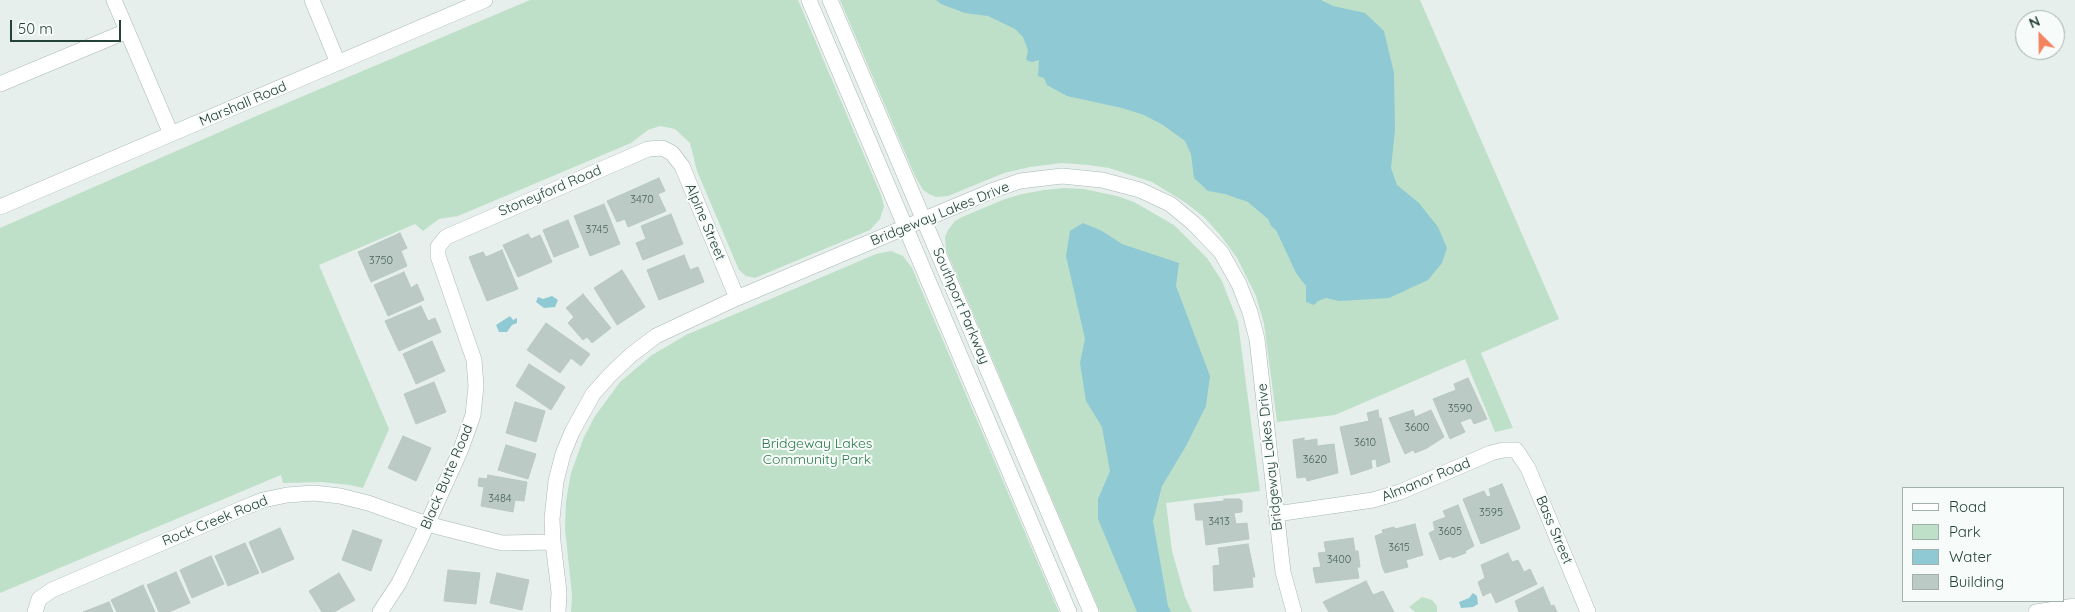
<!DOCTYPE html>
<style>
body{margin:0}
#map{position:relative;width:2075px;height:612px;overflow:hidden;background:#e6efeb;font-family:Quicksand,sans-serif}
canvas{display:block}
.legend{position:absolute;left:1902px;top:487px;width:162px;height:115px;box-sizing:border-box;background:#f7fbf9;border:1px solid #a3b1ad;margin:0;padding:6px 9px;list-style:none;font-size:15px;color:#24423a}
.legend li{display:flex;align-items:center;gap:10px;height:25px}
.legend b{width:25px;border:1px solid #a3b1ad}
.north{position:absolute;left:2015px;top:10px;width:50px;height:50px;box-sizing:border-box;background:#f7fbf9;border:1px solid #a3b1ad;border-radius:50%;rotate:337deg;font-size:14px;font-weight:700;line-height:20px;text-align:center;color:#24423a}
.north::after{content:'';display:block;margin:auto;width:18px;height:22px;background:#f4845f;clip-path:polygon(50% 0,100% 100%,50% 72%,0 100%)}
.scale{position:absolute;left:10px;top:20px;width:111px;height:22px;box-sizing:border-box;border:2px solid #24423a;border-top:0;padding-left:6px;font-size:15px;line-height:18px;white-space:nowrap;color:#24423a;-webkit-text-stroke:4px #f7fbf9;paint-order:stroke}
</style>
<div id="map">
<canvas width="2075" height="612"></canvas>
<ul class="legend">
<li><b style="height:6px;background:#fff"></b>Road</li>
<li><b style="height:14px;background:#bfe0c8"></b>Park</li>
<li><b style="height:14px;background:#8ec9d4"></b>Water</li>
<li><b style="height:14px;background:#bbcac4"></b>Building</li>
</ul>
<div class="north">N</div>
<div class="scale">50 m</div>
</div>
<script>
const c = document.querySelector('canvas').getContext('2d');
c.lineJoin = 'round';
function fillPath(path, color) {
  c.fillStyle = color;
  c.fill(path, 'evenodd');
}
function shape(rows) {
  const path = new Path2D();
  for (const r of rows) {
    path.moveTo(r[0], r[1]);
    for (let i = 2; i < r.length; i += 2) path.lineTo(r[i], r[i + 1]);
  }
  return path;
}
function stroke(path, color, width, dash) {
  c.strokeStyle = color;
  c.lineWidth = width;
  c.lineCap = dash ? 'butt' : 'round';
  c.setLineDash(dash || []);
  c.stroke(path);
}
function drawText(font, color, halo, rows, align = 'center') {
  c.font = font + ' Quicksand,sans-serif';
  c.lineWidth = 4;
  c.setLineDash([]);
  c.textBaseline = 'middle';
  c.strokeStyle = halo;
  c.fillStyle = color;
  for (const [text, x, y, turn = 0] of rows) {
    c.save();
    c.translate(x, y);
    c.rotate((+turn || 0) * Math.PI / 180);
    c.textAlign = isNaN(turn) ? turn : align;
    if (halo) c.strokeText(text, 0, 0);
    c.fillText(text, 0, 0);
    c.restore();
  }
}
fillPath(shape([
 [530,0,798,0,881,195,884,206,880,219,870,230,755,278,746,276,739,270,697,171,690,143,675,129,660,126,648,130,631,143,458,216,439,219,423,231,415,224,319,265,389,429,363,488,350,485,321,482,283,483,281,475,0,593,0,228,261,114],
 [840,0,1420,0,1559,319,1481,353,1513,428,1495,432,1465,359,1335,415,1277,422,1264,324,1256,296,1237,258,1221,236,1205,218,1186,203,1152,182,1109,168,1088,165,1062,163,1030,167,1004,173,948,196,936,197,929,194,923,190,915,176],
 [1064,188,1084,189,1117,196,1134,202,1174,225,1207,258,1222,281,1238,322,1260,491,1166,503,1172,551,1185,597,1192,612,1100,612,946,250,945,237,948,230,955,221,962,217,1005,199,1022,194,1044,190],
 [891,251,903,256,912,268,1059,612,571,612,572,595,565,529,566,501,571,473,584,437,595,416,620,382,652,355,686,335,876,254],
 [1422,597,1432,600,1437,606,1437,612,1415,612,1409,607]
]), '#bfe0c8');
fillPath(shape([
 [936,0,1321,0,1333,6,1365,13,1384,31,1394,73,1395,130,1391,168,1397,185,1419,203,1438,227,1447,248,1442,263,1428,280,1389,298,1339,301,1326,298,1318,301,1314,305,1306,302,1306,286,1296,273,1276,230,1271,226,1268,219,1248,202,1225,194,1208,191,1194,178,1191,154,1185,141,1163,125,1144,115,1122,108,1067,96,1047,85,1044,78,1038,76,1039,60,1032,62,1026,60,1028,50,1023,37,1015,29,988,16,965,13,941,4],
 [1083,223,1102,231,1122,244,1179,263,1176,286,1210,376,1206,406,1186,446,1162,486,1153,521,1168,606,1171,612,1137,612,1098,519,1098,499,1110,471,1102,427,1086,401,1080,363,1085,339,1066,256,1070,231],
 [552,296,558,300,555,307,544,308,536,302,538,297,543,299],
 [510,316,513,320,517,318,517,323,512,325,507,332,499,332,496,325],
 [1473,593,1477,596,1478,604,1473,607,1461,608,1459,602,1469,598]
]), '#8ec9d4');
const building = shape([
 [659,178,665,191,658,194,666,211,628,227,625,219,617,222,607,201,659,178],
 [604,204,620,244,590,256,574,216,604,204],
 [671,214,683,244,643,260,636,243,646,239,641,226,671,214],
 [568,220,579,247,554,257,543,230,568,220],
 [400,233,407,248,401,251,407,266,371,282,358,252,400,233],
 [528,234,531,239,540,235,552,262,518,277,503,245,528,234],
 [502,250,518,289,487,301,469,257,483,252,486,257,502,250],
 [684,255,690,270,698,267,704,282,659,300,647,270,684,255],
 [622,270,645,307,617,325,594,288,622,270],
 [404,272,411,288,417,284,424,300,388,316,374,285,404,272],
 [583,294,611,328,592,343,587,337,583,340,568,323,574,317,566,308,583,294],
 [421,306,428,321,435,318,441,332,399,351,385,321,421,306],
 [546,323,590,354,581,366,571,358,560,373,527,350,546,323],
 [432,341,445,371,416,384,403,354,432,341],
 [529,364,565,387,551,410,516,386,529,364],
 [1468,378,1487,419,1474,424,1471,418,1460,422,1465,432,1450,439,1433,399,1456,390,1454,384,1468,378],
 [434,382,446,412,416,424,404,394,434,382],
 [515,402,545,411,536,442,506,433,515,402],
 [1378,410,1379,418,1381,418,1390,462,1377,467,1376,459,1371,460,1372,468,1351,475,1340,427,1369,421,1367,413,1378,410],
 [1413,410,1415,417,1431,410,1444,437,1427,448,1415,453,1413,450,1405,454,1389,418,1413,410],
 [403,436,431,448,416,481,388,468,403,436],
 [1304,438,1304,441,1317,439,1317,446,1334,444,1338,473,1307,481,1306,477,1297,478,1293,440,1304,438],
 [506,445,536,454,528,479,498,470,506,445],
 [488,475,527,482,524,501,515,500,513,512,481,506,484,487,478,486,479,478,487,479,488,475],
 [1502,484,1520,527,1519,529,1481,544,1463,499,1484,491,1487,497,1491,496,1489,489,1502,484],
 [1224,499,1240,499,1242,501,1242,512,1234,513,1236,524,1247,523,1249,539,1206,545,1203,520,1196,520,1194,504,1224,501,1224,499],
 [1458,505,1474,546,1465,551,1466,553,1452,558,1452,556,1447,557,1440,560,1429,533,1435,530,1433,522,1446,517,1443,511,1458,505],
 [1415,524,1423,555,1406,560,1408,567,1385,573,1382,566,1375,536,1383,533,1382,530,1394,527,1395,529,1415,524],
 [280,528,294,559,262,573,249,542,280,528],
 [353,530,382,540,371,571,342,560,353,530],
 [1353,538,1355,551,1358,551,1360,567,1357,567,1359,578,1316,583,1313,568,1321,567,1318,553,1326,552,1324,542,1353,538],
 [245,543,259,573,228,586,215,556,245,543],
 [1248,544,1255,577,1252,577,1253,587,1214,591,1213,566,1220,565,1218,548,1248,544],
 [1508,553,1512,562,1518,560,1524,572,1530,569,1537,584,1496,603,1491,592,1483,596,1478,582,1485,578,1481,565,1508,553],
 [211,556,224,584,192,598,180,570,211,556],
 [448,570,480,573,476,604,444,601,448,570],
 [176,572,190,603,169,612,159,612,147,585,176,572],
 [339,573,355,600,334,612,322,612,309,591,339,573],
 [497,573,529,580,522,610,490,603,497,573],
 [1366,581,1373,595,1383,591,1394,612,1329,612,1323,602,1366,581],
 [143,585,155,612,117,612,111,600,143,585],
 [1543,587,1551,606,1554,605,1557,612,1519,612,1515,601,1543,587],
 [109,602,113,612,83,612,109,602]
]);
fillPath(building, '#bbcac4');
stroke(building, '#b8c9c2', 1);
const minor = shape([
 [114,0,171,134],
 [312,0,338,63],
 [0,84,127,31],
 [0,207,485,0],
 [1276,514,1373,500,1400,492,1491,453,1503,450,1516,450,1528,468,1588,612],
 [35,612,39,599,52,590,241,509,263,500,287,495,314,493,340,496,368,503,427,524,502,543,553,542],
 [380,612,399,583,420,540,461,449,473,415,476,386,474,360,438,256,438,247,446,237,648,149,662,148,672,153,682,166,737,298],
 [558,612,559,592,553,542,552,519,556,481,563,454,572,432,593,394,610,375,631,355,656,336,737,298,994,190,1020,181,1062,176,1102,180,1140,190,1170,204,1193,223,1221,252,1239,284,1250,312,1257,339,1283,572,1294,612],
 [2036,612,2075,606]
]);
const tertiary = shape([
 [809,0,1069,612],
 [830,0,1091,612]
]);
stroke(minor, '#a8b8b2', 16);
stroke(tertiary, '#a8b8b2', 16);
stroke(minor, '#fff', 15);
stroke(tertiary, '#fff', 15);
drawText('11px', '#4a645c', null, [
 ["3470",642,200],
 ["3745",597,230],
 ["3750",381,261],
 ["3590",1460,409],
 ["3600",1417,428],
 ["3610",1365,443],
 ["3620",1315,460],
 ["3484",500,499],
 ["3595",1491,513],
 ["3413",1219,522],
 ["3605",1450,532],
 ["3615",1399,548],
 ["3400",1339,560]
]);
drawText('14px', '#24423a', '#f7fbf9', [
 ["Marshall Road",243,104,-23],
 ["Stoneyford Road",550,191,-23],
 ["Bridgeway Lakes Drive",940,214,-22],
 ["Alpine Street",705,222,67],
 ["Southport Parkway",961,306,67],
 ["Bridgeway Lakes Drive",1270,457,-96],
 ["Black Butte Road",447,477,-67],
 ["Almanor Road",1426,480,-22],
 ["Rock Creek Road",215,521,-22],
 ["Bass Street",1554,530,67]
]);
drawText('14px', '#2d7a4b', '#f7fbf9', [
 ["Bridgeway Lakes",817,444],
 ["Community Park",817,460]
]);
</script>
